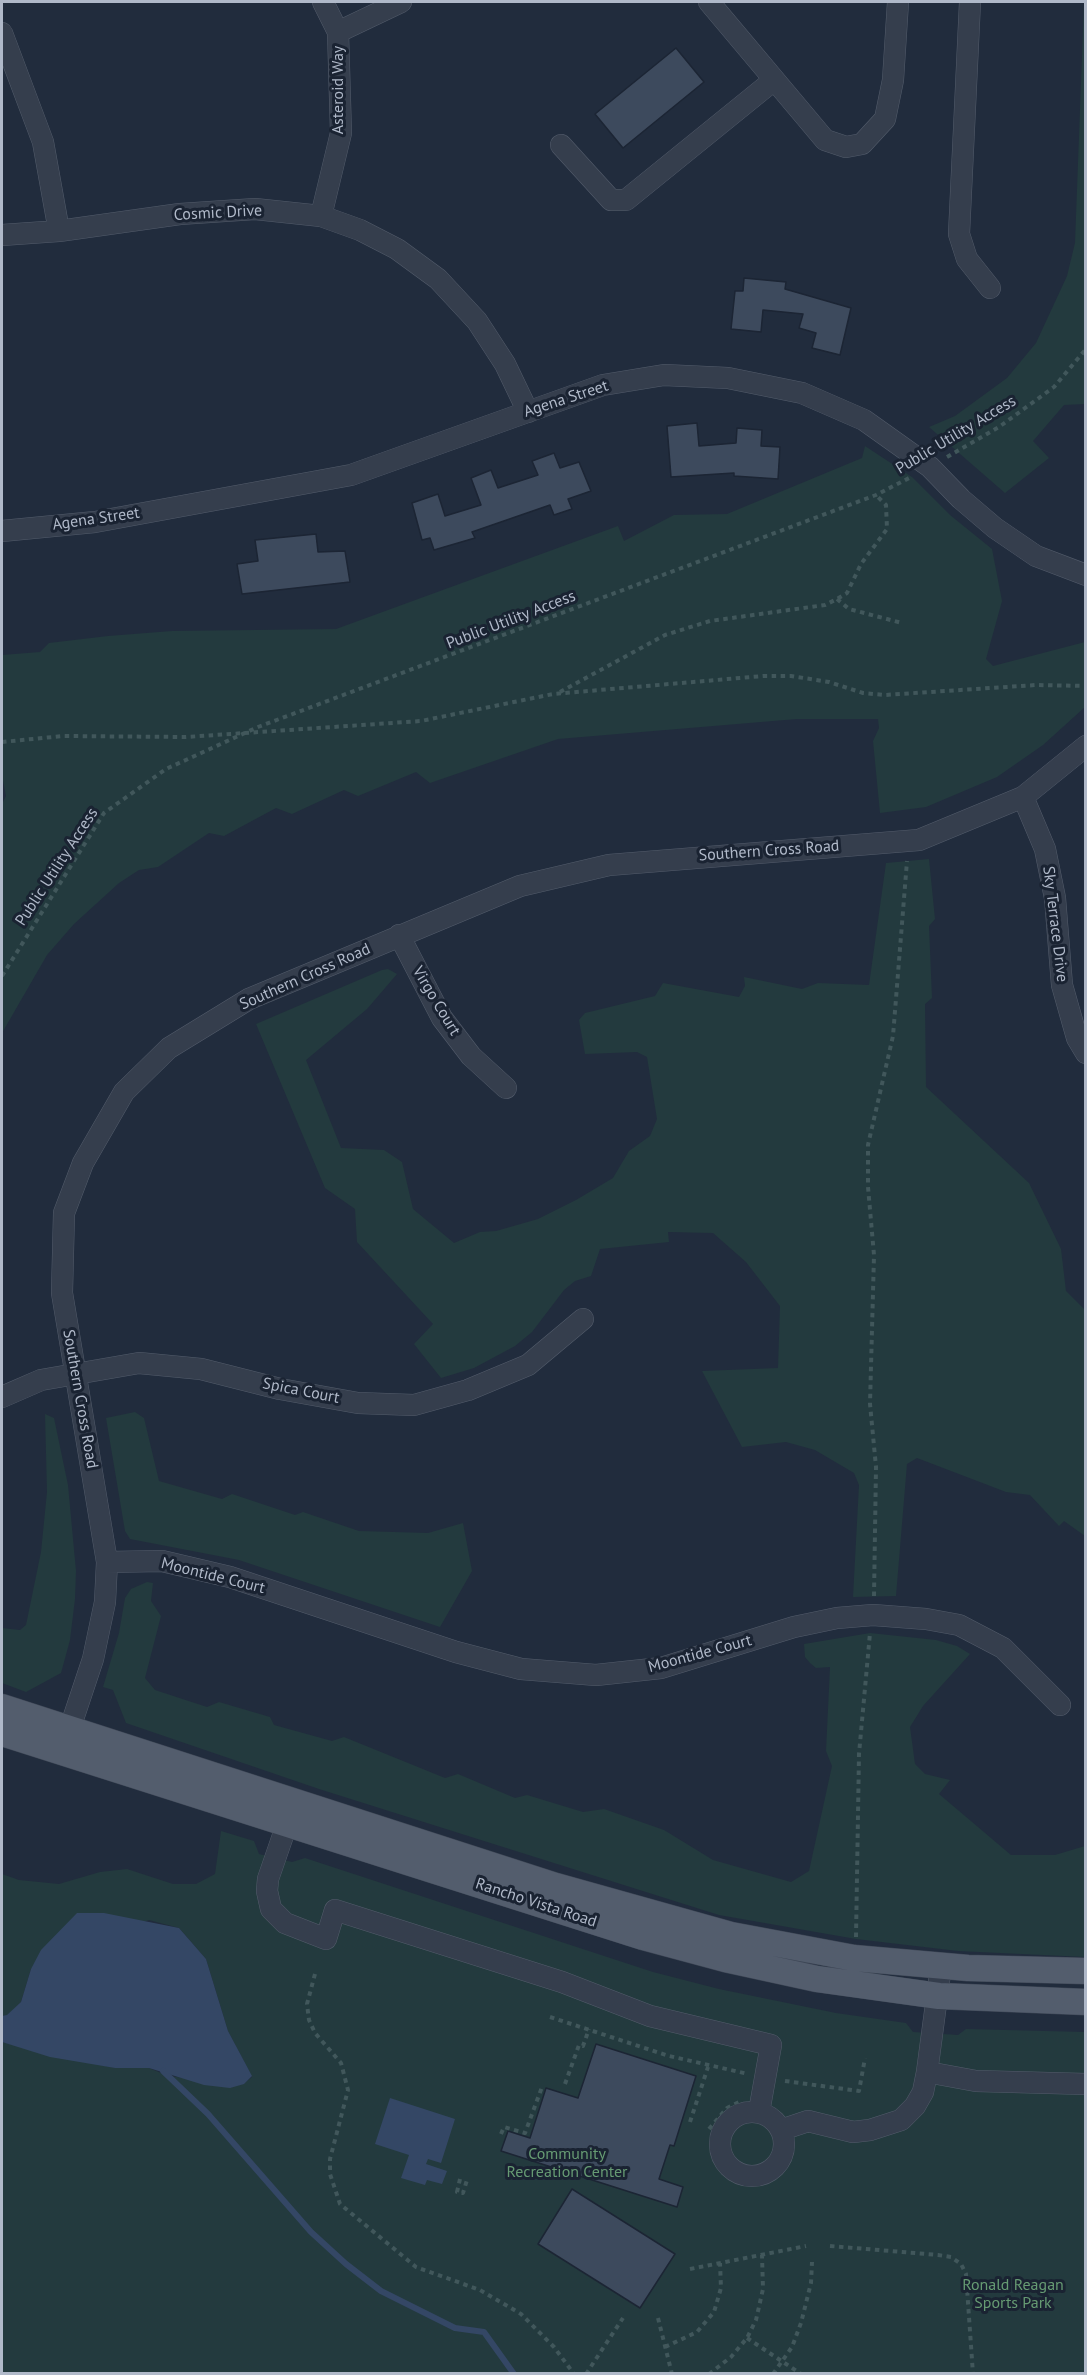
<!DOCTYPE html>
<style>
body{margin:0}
#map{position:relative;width:1087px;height:2375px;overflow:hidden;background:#212c3d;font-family:"PT Sans",sans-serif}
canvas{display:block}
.frame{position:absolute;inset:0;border:3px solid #b0b9c9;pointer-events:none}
</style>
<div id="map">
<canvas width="1087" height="2375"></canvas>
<div class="frame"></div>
</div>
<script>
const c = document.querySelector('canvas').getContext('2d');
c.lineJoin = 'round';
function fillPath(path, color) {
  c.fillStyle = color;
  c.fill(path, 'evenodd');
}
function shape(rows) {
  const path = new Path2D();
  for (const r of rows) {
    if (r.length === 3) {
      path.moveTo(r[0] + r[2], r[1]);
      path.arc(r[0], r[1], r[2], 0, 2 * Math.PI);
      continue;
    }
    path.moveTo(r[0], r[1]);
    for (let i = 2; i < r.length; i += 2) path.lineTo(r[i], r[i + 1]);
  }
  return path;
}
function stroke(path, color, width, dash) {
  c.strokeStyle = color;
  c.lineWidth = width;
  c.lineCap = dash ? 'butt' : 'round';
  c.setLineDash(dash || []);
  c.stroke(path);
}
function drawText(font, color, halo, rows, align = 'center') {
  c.font = font + ' "PT Sans",sans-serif';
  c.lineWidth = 6;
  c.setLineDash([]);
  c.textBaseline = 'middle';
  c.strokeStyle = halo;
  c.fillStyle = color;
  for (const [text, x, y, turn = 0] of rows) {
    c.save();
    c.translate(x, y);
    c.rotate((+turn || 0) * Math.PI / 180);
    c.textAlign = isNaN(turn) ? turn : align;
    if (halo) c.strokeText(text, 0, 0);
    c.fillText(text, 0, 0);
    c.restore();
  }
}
fillPath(shape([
 [1084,2,1085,404,1064,405,1033,441,1049,458,1005,493,929,427,955,416,1007,378,1036,343,1067,276,1075,243],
 [865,446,912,477,950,515,992,549,1002,601,986,659,993,666,1085,642,1085,707,1043,745,997,777,926,807,880,813,873,741,879,728,878,719,797,719,558,739,430,783,416,772,358,796,344,790,292,814,276,808,224,836,209,833,158,867,139,870,119,883,74,924,47,955,2,1033,2,804,6,796,2,776,2,655,40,652,49,643,108,636,172,631,336,629,618,526,624,541,674,515,727,514,862,458],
 [929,859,935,919,929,926,932,998,925,1004,926,1087,1029,1183,1061,1249,1066,1291,1085,1310,1085,1536,1064,1521,1059,1526,1030,1495,1006,1492,917,1458,907,1464,896,1596,853,1597,859,1485,854,1473,815,1450,786,1442,742,1447,702,1371,778,1368,780,1306,746,1262,713,1233,668,1232,669,1242,600,1249,591,1276,575,1281,564,1290,532,1332,515,1346,474,1368,441,1378,414,1344,433,1324,357,1242,355,1209,325,1188,256,1024,382,970,388,969,397,974,367,1009,306,1060,341,1148,384,1150,402,1162,413,1209,454,1243,480,1232,496,1231,538,1219,576,1200,613,1178,629,1151,650,1136,657,1119,647,1057,637,1052,585,1054,579,1020,585,1013,655,996,663,983,739,997,745,986,744,977,802,989,818,983,869,985,886,863],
 [135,1412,144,1418,159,1481,222,1499,232,1494,295,1515,303,1512,359,1531,428,1533,463,1523,472,1571,440,1627,239,1560,130,1539,125,1531,106,1418],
 [45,1414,54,1418,68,1485,76,1571,75,1599,70,1640,61,1673,26,1692,2,1683,2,1628,20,1630,26,1625,41,1552,47,1492],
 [147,1582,153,1583,151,1601,161,1616,145,1678,155,1690,207,1707,219,1702,270,1717,274,1725,332,1741,344,1737,445,1778,458,1774,515,1798,527,1795,583,1812,604,1809,664,1830,713,1860,791,1882,809,1871,832,1766,826,1751,830,1667,816,1668,810,1663,805,1657,804,1644,870,1633,936,1640,957,1646,970,1654,923,1706,910,1727,915,1764,925,1774,950,1780,939,1794,1011,1855,1055,1855,1085,1846,1085,1957,958,1951,856,1939,719,1915,319,1789,126,1723,113,1690,103,1687,119,1633,125,1598,131,1589],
 [221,1831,254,1841,259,1854,292,1862,305,1858,653,1972,719,1989,836,2013,906,2023,913,2032,958,2035,966,2029,1085,2032,1085,2373,2,2373,2,2042,115,2068,149,2068,168,2076,243,2084,252,2077,228,2031,206,1959,179,1928,149,1920,31,1969,21,2002,7,2016,2,2016,2,1874,19,1880,59,1884,100,1872,127,1869,173,1884,196,1884,215,1874]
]), '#233a3e');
fillPath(shape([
 [77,1913,104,1913,179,1928,206,1959,228,2031,252,2076,244,2084,230,2088,204,2085,149,2068,115,2068,50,2057,2,2042,2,2016,7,2015,21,2002,31,1969,41,1950],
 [390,2098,455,2119,441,2163,428,2159,426,2164,447,2171,442,2184,427,2180,425,2185,401,2178,409,2155,375,2144]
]), '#344765');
stroke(shape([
 [163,2071,208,2114,311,2232,346,2264,381,2291,455,2328,484,2332,514,2374]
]), '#344765', 6);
const building = shape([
 [676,48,704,82,623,148,595,114,676,48],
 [744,278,786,282,785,289,851,308,840,355,812,348,816,333,799,328,803,314,763,310,761,332,731,329,735,291,743,291,744,278],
 [697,423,699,446,736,443,737,428,762,430,761,446,780,447,778,479,734,476,734,473,671,477,667,426,697,423],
 [554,453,560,468,579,462,591,491,568,499,572,509,554,515,550,505,472,532,475,538,434,550,430,538,422,540,412,503,438,494,445,516,481,505,471,478,491,470,498,488,538,475,532,461,554,453],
 [316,534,318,552,345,551,350,582,242,594,237,564,258,561,255,540,316,534],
 [596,2044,696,2076,674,2146,670,2145,659,2179,683,2187,677,2207,501,2151,508,2131,530,2138,546,2088,578,2098,596,2044],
 [572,2189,675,2254,640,2308,538,2244,572,2189]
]);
fillPath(building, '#3d4a5d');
stroke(building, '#1c2534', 1.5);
const minor = shape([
 [709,2,825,140,846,147,862,144,885,119,893,80,898,2],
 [970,2,959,234,967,259,990,288],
 [338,32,401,2],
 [2,33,43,142,59,231],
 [561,145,611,200,626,200,774,80],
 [321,216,341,133,338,32,323,2],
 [2,235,59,231,180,214,255,209,321,216,360,230,397,249,438,279,477,321,505,364,528,412],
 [2,531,95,522,351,475,603,385,664,375,728,378,802,393,864,420,930,467,961,499,995,528,1036,556,1086,575],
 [1023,797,1045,849,1055,898,1062,985,1077,1038,1086,1053],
 [399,935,442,1018,471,1056,506,1088],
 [2,1397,41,1380,139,1363,201,1369,280,1389,358,1403,414,1405,468,1390,528,1365,583,1319],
 [107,1562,162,1561,230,1577,456,1652,521,1669,596,1675,661,1668,794,1627,837,1618,873,1615,926,1619,959,1625,1003,1648,1060,1705],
 [65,1743,93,1659,105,1602,107,1562,62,1293,64,1213,83,1163,124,1092,169,1048,249,999,520,886,609,865,919,840,1023,797,1086,746],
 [287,1824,268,1879,267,1891,271,1909,285,1923,326,1939,335,1910,562,1982,650,2016,771,2045,759,2112],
 [927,2072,976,2081,1086,2084],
 [752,2144,32],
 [781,2130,808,2121,853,2132,870,2130,901,2120,915,2106,923,2092,927,2072,941,1966]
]);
const major = shape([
 [2,1707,556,1886,731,1935,854,1958,968,1968,1086,1971],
 [2,1733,643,1937,725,1959,817,1979,939,1996,1086,2002]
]);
stroke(minor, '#535c6b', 22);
stroke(major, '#3e4756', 27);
stroke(shape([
 [947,457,999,427,1054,387,1086,349],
 [837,599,849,609,902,623],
 [560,692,665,635,710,621,825,605,837,599,847,593,861,564,887,529,886,505,876,495],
 [2,742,63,736,186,737,421,721,553,694,763,676,791,676,829,682,863,693,885,695,1036,685,1086,686],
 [2,976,104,813,166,769,258,727,876,495,911,477],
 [874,1596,876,1467,870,1404,874,1255,868,1187,868,1145,893,1036,907,861],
 [856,1937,859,1754,870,1633],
 [315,1974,307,2004,309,2020,315,2033,341,2063,348,2090,330,2159,330,2174,340,2204,416,2267,480,2290,521,2314,554,2347,574,2374],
 [550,2017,669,2056,748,2074],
 [785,2081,859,2091,865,2058],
 [565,2084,579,2045,583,2046,589,2029],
 [690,2122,708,2067],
 [709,2129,727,2108,741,2101],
 [501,2134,504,2127,525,2133,542,2087],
 [460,2179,457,2192,463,2193,467,2180],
 [830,2246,938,2255,951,2257,961,2264,966,2274,973,2374],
 [690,2269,806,2246],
 [658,2318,672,2374],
 [747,2338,801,2374],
 [665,2347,697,2332,714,2312,721,2288,720,2263],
 [586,2374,623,2318],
 [709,2374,731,2357,747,2338,756,2320,763,2289,762,2255],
 [773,2374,792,2347,801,2323,811,2283,812,2262]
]), '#41575b', 4, [4.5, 4.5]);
stroke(minor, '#353e4d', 21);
stroke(major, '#535d6d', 26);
drawText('16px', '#b0b9c9', '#1a2332', [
 ["Asteroid Way",338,90,-90],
 ["Cosmic Drive",218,213,-3],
 ["Agena Street",566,399,-18],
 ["Public Utility Access",956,435,-31],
 ["Agena Street",96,519,-8],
 ["Public Utility Access",511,620,-21],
 ["Southern Cross Road",769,851,-4],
 ["Public Utility Access",57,867,-57],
 ["Sky Terrace Drive",1055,924,83],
 ["Southern Cross Road",305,977,-24],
 ["Virgo Court",436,1001,59],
 ["Spica Court",301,1391,11],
 ["Southern Cross Road",80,1399,80],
 ["Moontide Court",213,1576,14],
 ["Moontide Court",700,1654,-15],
 ["Rancho Vista Road",536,1903,18]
]);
drawText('16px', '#669b73', '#1a2332', [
 ["Community",567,2154],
 ["Recreation Center",567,2172],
 ["Ronald Reagan",1013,2285],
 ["Sports Park",1013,2303]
]);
</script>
